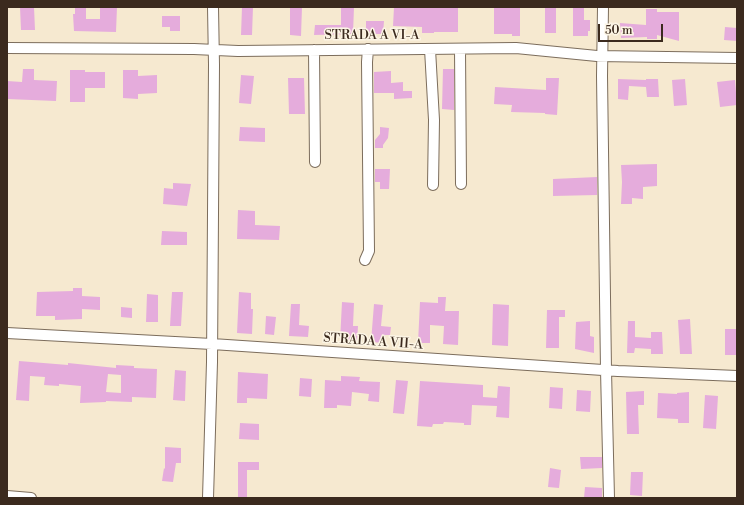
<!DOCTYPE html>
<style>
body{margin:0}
#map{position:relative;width:744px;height:505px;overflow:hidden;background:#f6e9d0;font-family:"Libre Bodoni",serif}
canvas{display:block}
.frame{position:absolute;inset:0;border:8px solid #3b2a1e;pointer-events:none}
.scale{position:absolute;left:598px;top:24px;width:65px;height:18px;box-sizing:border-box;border:2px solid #3b2a1e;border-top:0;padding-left:5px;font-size:12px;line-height:14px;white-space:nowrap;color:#3b2a1e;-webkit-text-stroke:3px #fcf5e5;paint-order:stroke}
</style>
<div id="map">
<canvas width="744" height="505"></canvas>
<div class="frame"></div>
<div class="scale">50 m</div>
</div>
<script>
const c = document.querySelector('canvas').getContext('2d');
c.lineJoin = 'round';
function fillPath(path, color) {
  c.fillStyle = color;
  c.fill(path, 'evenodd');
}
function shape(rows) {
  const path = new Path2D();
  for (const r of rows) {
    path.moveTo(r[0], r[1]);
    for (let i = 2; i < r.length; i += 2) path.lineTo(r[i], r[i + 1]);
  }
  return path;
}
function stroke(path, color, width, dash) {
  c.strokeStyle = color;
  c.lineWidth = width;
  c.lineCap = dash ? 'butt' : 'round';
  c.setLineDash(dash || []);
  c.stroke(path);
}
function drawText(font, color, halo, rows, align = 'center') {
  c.font = font + ' "Libre Bodoni",serif';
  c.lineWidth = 3;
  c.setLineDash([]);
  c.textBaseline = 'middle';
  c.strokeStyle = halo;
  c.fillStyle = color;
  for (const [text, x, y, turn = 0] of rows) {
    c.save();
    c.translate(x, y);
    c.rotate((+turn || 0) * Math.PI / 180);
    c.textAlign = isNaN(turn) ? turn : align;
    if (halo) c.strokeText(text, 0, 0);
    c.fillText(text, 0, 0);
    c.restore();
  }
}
fillPath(shape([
 [20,7,34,7,35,30,21,30],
 [75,7,86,7,86,19,100,19,100,7,117,7,116,32,74,31,73,14,75,14],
 [242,7,253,7,252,35,241,35],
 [290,7,302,7,301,36,290,35],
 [341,7,354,7,353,34,314,35,315,25,341,25],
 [394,7,458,7,458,32,434,32,434,33,422,33,422,27,393,26],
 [494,7,520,7,520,36,512,36,512,34,494,34],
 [545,7,556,7,556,33,545,33],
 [573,7,584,7,584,20,590,20,590,31,588,31,588,36,573,36],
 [646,9,657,9,657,12,679,12,679,41,657,35,657,39,647,39,647,37,621,38,620,23,646,25],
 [162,16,180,16,180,31,170,31,170,27,162,27],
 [366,21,384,21,383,34,366,34],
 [725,27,737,28,737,41,724,40],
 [23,69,34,69,34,80,57,81,56,101,7,99,7,81,22,82],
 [443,69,454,69,454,110,442,109],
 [70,70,85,70,85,72,105,72,105,88,85,88,85,102,70,102],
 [123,70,138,70,138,76,157,75,157,93,138,94,138,99,123,98],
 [391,71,391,83,403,82,403,91,412,91,412,98,394,99,394,93,374,93,374,72],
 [241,75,254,76,251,104,239,103],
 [288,78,304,78,305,114,289,114],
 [546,78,559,78,557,115,545,114,545,113,511,112,512,105,494,104,495,87,546,90],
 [618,79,646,80,646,79,658,79,659,97,647,97,646,87,629,86,628,100,618,99],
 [685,79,687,105,674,106,672,80],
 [735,80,737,105,720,107,717,82],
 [240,127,265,128,265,142,239,141],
 [380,127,389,128,388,138,383,145,383,148,375,148,375,140,380,134],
 [657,164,657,186,643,187,643,199,632,198,632,204,621,204,622,182,621,165],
 [375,169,390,169,389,189,380,189,380,182,375,182],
 [597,177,597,195,553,196,553,179],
 [173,183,191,184,187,206,163,204,164,188,173,189],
 [238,210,255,211,255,225,280,226,279,240,237,239],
 [162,231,187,232,187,245,161,245],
 [73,288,82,288,82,296,100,297,100,310,82,309,82,319,55,320,55,316,36,316,37,292,73,291],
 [172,292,183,292,181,326,170,326],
 [239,292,251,293,251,309,253,309,252,334,237,333],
 [147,294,158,295,158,322,146,322],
 [438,297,446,297,445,311,459,311,458,345,443,344,444,326,430,325,430,343,418,343,420,302,438,303],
 [342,302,354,303,353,326,358,326,357,342,340,341],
 [291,304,300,304,299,325,309,326,308,337,289,336],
 [374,304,383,305,381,326,391,327,390,335,385,335,384,343,371,342],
 [493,304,509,305,508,346,492,345],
 [121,307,132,308,132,318,121,317],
 [547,310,565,310,565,317,559,317,559,348,546,348],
 [266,316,276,317,274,335,265,334],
 [690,319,692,354,680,354,678,320],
 [590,321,590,336,594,337,594,353,575,349,576,322],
 [628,321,635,321,635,337,651,338,651,332,662,332,663,354,651,354,651,349,635,348,634,353,627,353],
 [725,329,737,329,737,355,725,355],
 [19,361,68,365,68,363,116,368,116,365,134,366,134,368,157,369,156,398,132,397,132,402,106,401,106,402,80,403,81,386,59,384,59,386,44,385,45,377,30,376,29,401,16,400],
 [108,374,121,375,121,393,106,392],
 [175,370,186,371,185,401,173,400],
 [238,372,268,374,267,399,247,398,247,403,237,403],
 [341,376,360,377,359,381,380,382,379,402,368,401,369,394,352,392,351,406,337,405,337,408,324,408,325,380,341,381],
 [300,378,312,379,311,397,299,396],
 [396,380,408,381,404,414,393,413],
 [420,381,483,385,483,397,497,398,498,386,510,387,509,418,496,417,497,406,472,405,471,425,464,425,464,423,444,422,443,424,433,424,432,427,417,426],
 [550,387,563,388,562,409,549,408],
 [577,390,591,391,590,412,576,411],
 [644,391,644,405,638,405,639,434,627,434,626,392],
 [689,392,689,423,678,423,678,419,657,418,658,393,677,394,677,393],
 [705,395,718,396,716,429,703,428],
 [240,423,259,424,259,440,239,439],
 [165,447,181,448,181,463,176,463,173,482,162,481,164,468,165,469],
 [580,457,602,457,602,468,581,469],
 [238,462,259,462,259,470,247,470,247,498,238,498],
 [550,468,561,470,559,488,548,487],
 [631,472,643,472,642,496,630,495],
 [585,487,602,488,602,498,584,498]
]), '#e5acdc');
const minor = shape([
 [603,7,602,76,606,370,609,498],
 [7,48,194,49,238,51,516,48,597,56,737,58],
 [430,49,434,120,433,185],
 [460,49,461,184],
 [314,50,315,162],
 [365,260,369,251,367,62,368,49],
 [7,333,212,344,618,371,737,376],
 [7,496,31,498],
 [208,498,212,362,214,65,213,7]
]);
stroke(minor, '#7c6d5c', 12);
stroke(minor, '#fff', 10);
drawText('13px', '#3b2a1e', '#fcf5e5', [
 ["STRADA A VI-A",372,36],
 ["STRADA A VII-A",373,342,4]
]);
</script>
